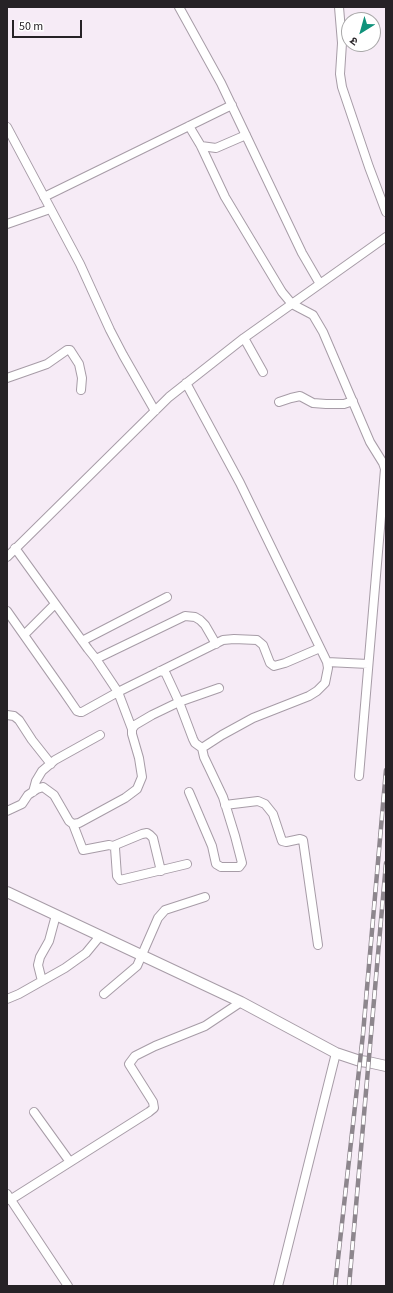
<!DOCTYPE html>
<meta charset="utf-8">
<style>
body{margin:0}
#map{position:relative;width:393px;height:1293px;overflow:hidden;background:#f6ebf6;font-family:"Source Sans 3","Noto Sans Devanagari",sans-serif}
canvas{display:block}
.frame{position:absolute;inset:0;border:8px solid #262226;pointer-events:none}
.north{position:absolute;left:341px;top:12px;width:40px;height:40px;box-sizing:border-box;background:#fff;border:1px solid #a8a7a8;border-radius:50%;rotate:217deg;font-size:11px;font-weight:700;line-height:16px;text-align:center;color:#262226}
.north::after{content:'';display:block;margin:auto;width:14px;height:18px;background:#10927b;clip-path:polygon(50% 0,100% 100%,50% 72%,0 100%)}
.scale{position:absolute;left:12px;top:20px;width:70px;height:18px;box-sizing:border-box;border:2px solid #262226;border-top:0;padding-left:5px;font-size:12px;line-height:14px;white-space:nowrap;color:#262226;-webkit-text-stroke:3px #fff;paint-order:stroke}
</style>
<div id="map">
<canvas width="393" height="1293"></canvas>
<div class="frame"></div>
<div class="north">उ</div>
<div class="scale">50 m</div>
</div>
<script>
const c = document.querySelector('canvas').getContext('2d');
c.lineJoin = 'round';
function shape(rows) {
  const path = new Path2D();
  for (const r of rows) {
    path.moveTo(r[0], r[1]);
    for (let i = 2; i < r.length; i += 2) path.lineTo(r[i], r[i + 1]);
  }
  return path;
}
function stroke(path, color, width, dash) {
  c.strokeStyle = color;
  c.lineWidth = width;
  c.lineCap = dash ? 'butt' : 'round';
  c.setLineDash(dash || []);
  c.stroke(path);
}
const minor = shape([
 [179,7,221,83,302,253,320,284],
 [339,7,342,43,340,74,342,87,369,167,386,212],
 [189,126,201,146,225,197,282,292,292,304,313,315,323,332,370,442,383,463,385,469,359,776],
 [7,127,80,264,110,330,123,355,155,411],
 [201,146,216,148,246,135],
 [44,197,232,105],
 [7,224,50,209],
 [244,338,263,372],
 [7,378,47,364,67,350,70,350,79,364,82,378,81,390],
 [186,383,240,483,327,662,328,668,325,683,317,691,309,696,253,718,222,735,202,748,204,757,223,797,235,836,242,863,239,867,221,867,216,864,212,846,189,792],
 [279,402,291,398,300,396,313,403,326,404,344,404,353,401],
 [15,548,88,649,96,659,118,692,132,729],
 [7,557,169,397,244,338,386,237],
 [7,611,64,692,77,711,80,712,82,712,118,692,223,640,234,639,257,640,263,645,270,663,274,666,285,663,320,648],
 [24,635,55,604],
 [82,641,167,597],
 [96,659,185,616,195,617,200,620,205,625,216,644],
 [327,662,368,664],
 [160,671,164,672,166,674,179,702,193,739,195,743,202,748],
 [7,715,14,716,19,720,32,740,51,764],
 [33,792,36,781,42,771,55,760,100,735],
 [225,805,258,801,265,804,273,814,282,841,286,842,300,839,303,840,318,945],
 [7,811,22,804,28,795,37,789,43,787,54,795,69,821,73,824,79,823,125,798,137,789,142,777,139,758,132,734,132,729,135,725,152,715,179,702,219,688],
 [73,824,83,850,109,845,113,846,115,848,117,876,120,880,187,864],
 [113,846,142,834,147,833,150,835,153,838,161,871],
 [42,981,38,965,40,957,49,941,56,915],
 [104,994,137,966,158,918,165,910,205,897],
 [7,999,19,994,65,968,86,953,100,936],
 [34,1112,70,1162],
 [7,1194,68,1286],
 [10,1200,149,1112,154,1108,153,1102,129,1064,135,1056,155,1046,205,1026,241,1002],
 [278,1286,336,1053]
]);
const tertiary = shape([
 [7,892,241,1002,336,1053,360,1061,368,1062,386,1066]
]);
stroke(minor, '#a79ca7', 10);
stroke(tertiary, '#a79ca7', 12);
stroke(minor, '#fff', 8);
stroke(tertiary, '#fff', 10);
const rail = shape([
 [335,1286,363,1034,386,770],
 [349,1286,386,863]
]);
stroke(rail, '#8d868d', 4.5);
stroke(rail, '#fff', 3, [9]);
</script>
